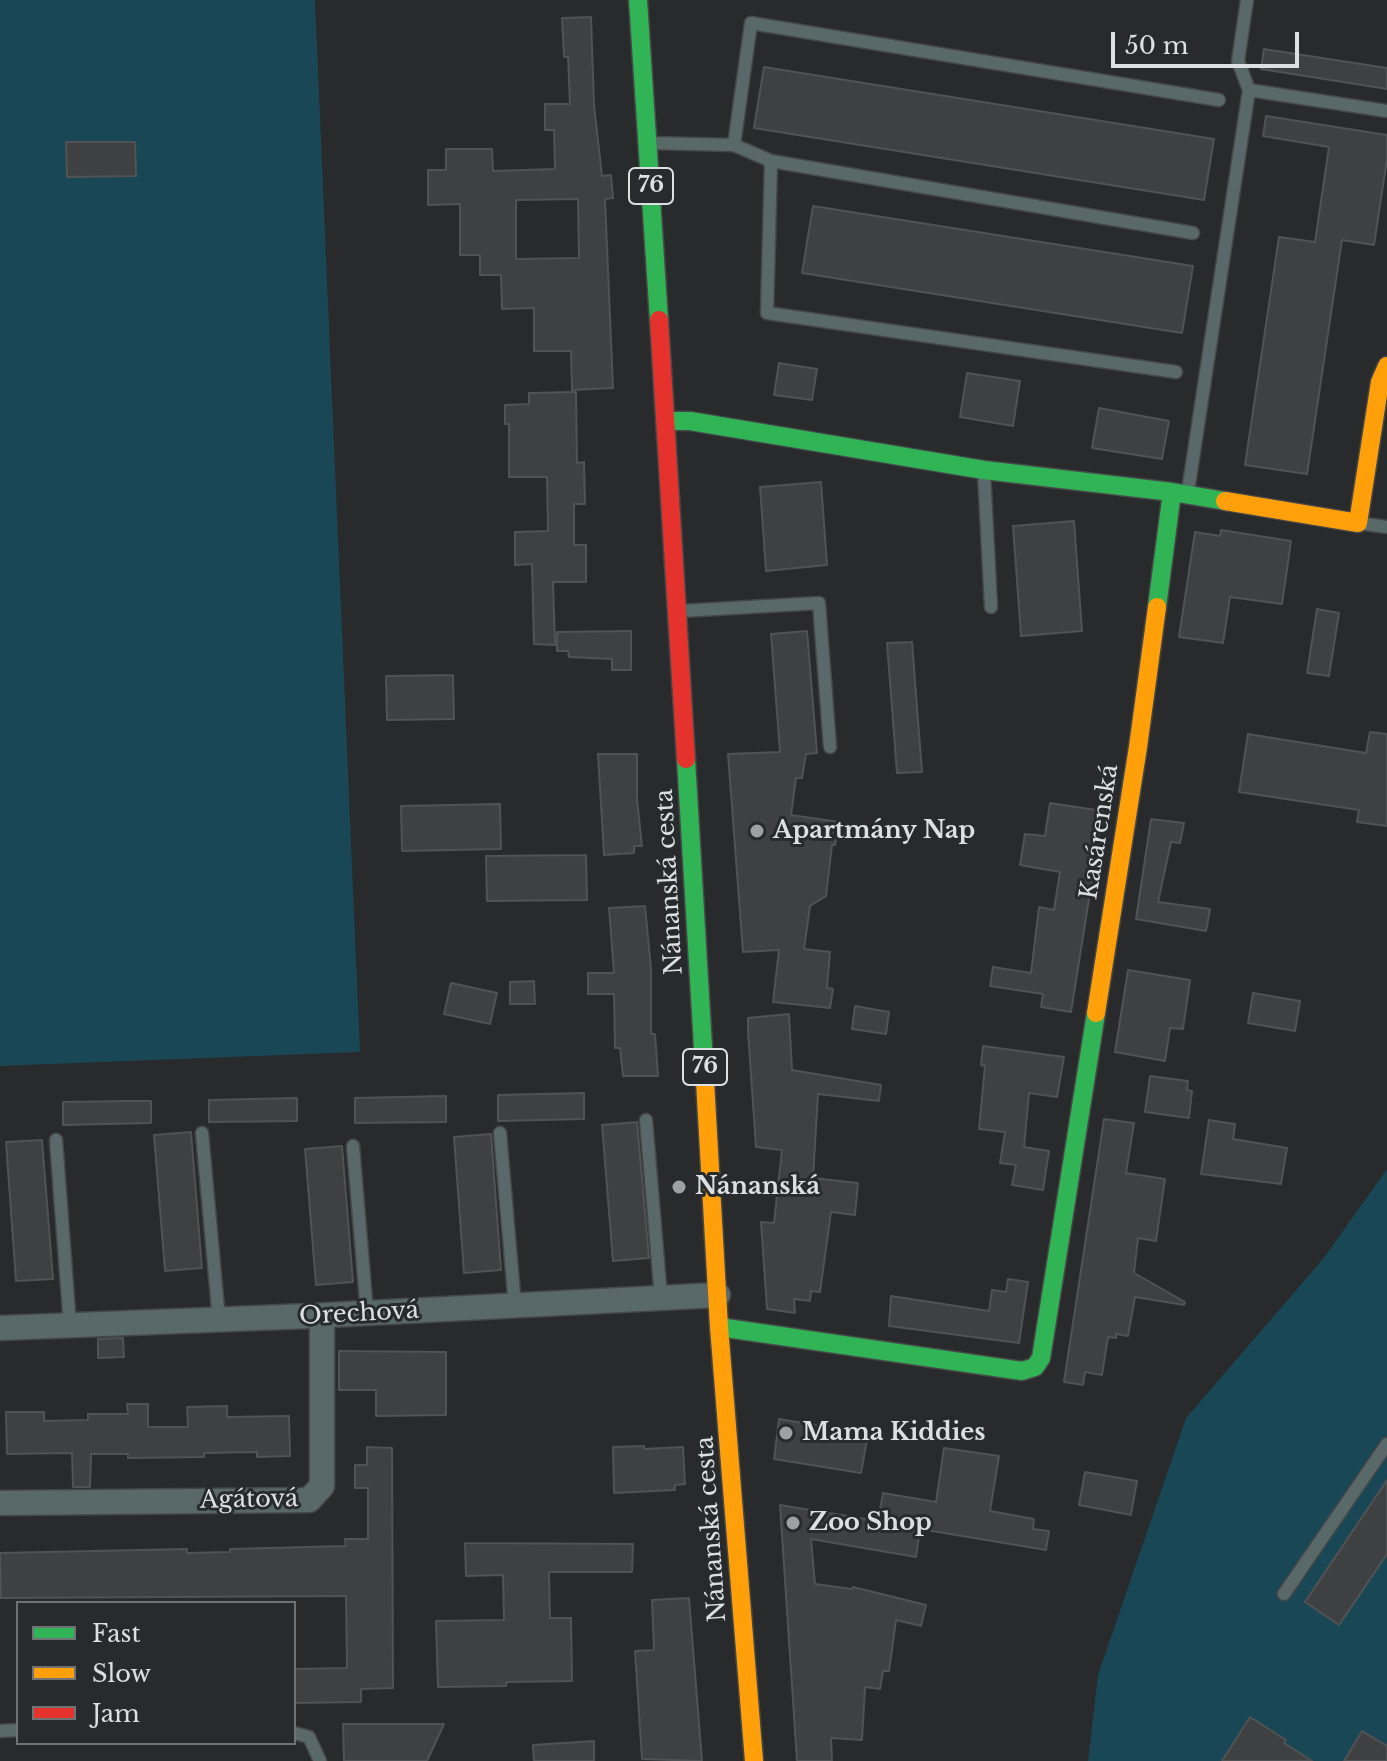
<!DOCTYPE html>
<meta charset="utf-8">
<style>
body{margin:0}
#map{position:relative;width:1387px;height:1761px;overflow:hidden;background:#282a2c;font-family:"Libre Baskerville",serif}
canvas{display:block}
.legend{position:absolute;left:16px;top:1601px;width:280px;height:144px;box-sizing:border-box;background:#272b2d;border:2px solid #707375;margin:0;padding:10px 14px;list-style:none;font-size:24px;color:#dde0e1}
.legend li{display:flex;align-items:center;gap:16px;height:40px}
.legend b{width:40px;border:2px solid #707375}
.scale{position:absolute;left:1111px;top:32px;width:188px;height:36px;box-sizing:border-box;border:4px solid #dde0e1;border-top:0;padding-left:10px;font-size:24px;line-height:28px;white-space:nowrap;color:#dde0e1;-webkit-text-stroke:6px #272b2d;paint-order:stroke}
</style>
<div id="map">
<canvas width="1387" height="1761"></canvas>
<ul class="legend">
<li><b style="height:10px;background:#30b455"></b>Fast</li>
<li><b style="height:10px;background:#ff9f0a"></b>Slow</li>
<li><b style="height:10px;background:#e5322d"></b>Jam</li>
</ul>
<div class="scale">50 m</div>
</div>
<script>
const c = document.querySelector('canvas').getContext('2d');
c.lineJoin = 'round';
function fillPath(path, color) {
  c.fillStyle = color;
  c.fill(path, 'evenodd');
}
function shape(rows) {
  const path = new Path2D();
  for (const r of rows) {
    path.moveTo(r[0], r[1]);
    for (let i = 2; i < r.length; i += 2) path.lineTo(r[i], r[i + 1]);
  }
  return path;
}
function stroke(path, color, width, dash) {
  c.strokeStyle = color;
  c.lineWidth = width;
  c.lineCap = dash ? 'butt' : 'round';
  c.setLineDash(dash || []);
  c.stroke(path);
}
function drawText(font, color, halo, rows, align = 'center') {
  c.font = font + ' "Libre Baskerville",serif';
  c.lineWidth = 6;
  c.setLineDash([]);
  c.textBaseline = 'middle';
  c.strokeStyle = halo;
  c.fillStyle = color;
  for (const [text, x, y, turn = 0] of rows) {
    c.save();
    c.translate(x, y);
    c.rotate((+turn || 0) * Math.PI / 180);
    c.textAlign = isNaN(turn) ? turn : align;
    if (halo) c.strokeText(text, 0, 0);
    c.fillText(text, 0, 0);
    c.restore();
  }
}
fillPath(shape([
 [0,0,315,0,360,1052,0,1066],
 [1387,1169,1387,1761,1088,1761,1098,1675,1186,1418,1323,1259]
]), '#194756');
const building = shape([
 [591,17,594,105,602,176,611,175,613,198,605,199,613,388,572,390,571,351,534,351,534,308,502,309,501,275,480,275,480,255,460,255,460,204,428,205,428,170,446,170,446,149,492,149,493,171,555,169,554,130,545,130,545,104,570,104,568,57,564,57,562,18,591,17],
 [578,199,579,258,516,259,516,200,578,199],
 [1264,49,1387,68,1387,89,1261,69,1264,49],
 [764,67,1214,139,1204,200,754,128,764,67],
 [1266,116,1387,135,1387,159,1374,245,1342,240,1307,474,1245,465,1279,237,1315,242,1329,147,1263,136,1266,116],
 [66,142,135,142,136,176,67,177,66,142],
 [813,206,1193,266,1182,333,802,273,813,206],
 [779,363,817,369,812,400,774,395,779,363],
 [967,373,1020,381,1013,426,960,417,967,373],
 [576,392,577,463,584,462,585,504,574,504,574,545,586,545,586,582,553,582,555,645,534,644,532,564,515,565,515,532,548,531,547,477,509,477,509,424,505,424,505,405,529,404,529,393,576,392],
 [1099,408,1169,421,1162,459,1092,448,1099,408],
 [821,482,827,565,766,571,760,487,821,482],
 [1074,521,1082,631,1021,636,1013,526,1074,521],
 [1221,530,1291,541,1282,604,1230,597,1223,643,1179,637,1195,532,1220,536,1221,530],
 [1317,609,1339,613,1329,676,1307,673,1317,609],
 [631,631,631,670,612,670,612,659,569,657,568,651,557,651,557,632,631,631],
 [807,631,817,753,806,754,802,778,796,778,791,815,839,822,835,845,832,845,826,896,810,906,804,949,830,952,827,988,833,989,830,1008,773,1002,779,950,743,952,728,754,780,752,771,634,807,631],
 [912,642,922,772,897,773,887,643,912,642],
 [453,675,454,719,387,720,386,676,453,675],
 [1370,732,1387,734,1387,826,1357,822,1359,810,1239,792,1248,734,1366,753,1370,732],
 [598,754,637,754,637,799,642,846,634,846,634,853,604,855,598,754],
 [1050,803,1103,811,1071,1012,1041,1007,1043,994,990,986,993,967,1031,973,1039,907,1054,910,1060,872,1020,865,1025,834,1045,836,1050,803],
 [500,804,501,849,402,851,401,806,500,804],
 [1151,819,1184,823,1180,843,1171,842,1158,902,1210,909,1206,931,1136,919,1151,819],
 [586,855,587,900,487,901,486,856,586,855],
 [645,906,651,969,651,1034,655,1034,658,1076,623,1076,620,1048,615,1048,614,994,588,994,588,973,614,973,609,908,645,906],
 [1128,970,1190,980,1183,1029,1170,1028,1165,1061,1115,1052,1128,970],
 [534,981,535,1004,510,1004,510,982,534,981],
 [451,983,497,993,490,1024,444,1014,451,983],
 [1253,993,1300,1001,1295,1031,1248,1023,1253,993],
 [855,1006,889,1012,886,1034,852,1029,855,1006],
 [789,1014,792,1070,881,1085,879,1101,818,1094,813,1178,858,1183,855,1215,831,1212,820,1292,811,1291,810,1301,794,1299,795,1313,767,1309,761,1222,774,1223,782,1150,756,1147,748,1031,748,1018,789,1014],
 [983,1046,1064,1057,1057,1097,1029,1093,1024,1147,1049,1151,1043,1190,1012,1185,1016,1165,1000,1163,1005,1132,979,1129,985,1066,981,1065,983,1046],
 [1150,1076,1188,1081,1187,1090,1192,1091,1189,1118,1145,1112,1150,1076],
 [584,1093,584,1119,498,1121,498,1095,584,1093],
 [446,1096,446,1122,355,1123,355,1098,446,1096],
 [297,1098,297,1121,209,1122,209,1100,297,1098],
 [126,1101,151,1101,151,1123,63,1125,63,1102,126,1101],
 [1104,1119,1134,1123,1126,1173,1165,1179,1156,1241,1138,1238,1134,1273,1185,1302,1184,1305,1135,1297,1128,1336,1116,1334,1116,1338,1108,1337,1102,1375,1085,1372,1083,1385,1064,1382,1104,1119],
 [1209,1120,1235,1124,1233,1139,1287,1148,1281,1184,1201,1174,1209,1120],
 [637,1122,649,1258,613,1261,602,1125,637,1122],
 [191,1132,202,1268,165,1271,154,1135,191,1132],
 [491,1134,501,1270,464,1273,454,1137,491,1134],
 [42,1140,53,1279,16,1281,6,1142,42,1140],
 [342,1146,353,1282,316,1285,305,1149,342,1146],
 [1008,1279,1028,1282,1019,1343,889,1326,891,1296,989,1311,992,1290,1006,1292,1008,1279],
 [123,1338,124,1357,98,1358,98,1339,123,1338],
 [339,1351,446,1352,446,1415,376,1416,376,1390,339,1390,339,1351],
 [127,1404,148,1404,148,1427,188,1427,187,1407,227,1406,227,1417,289,1416,290,1456,257,1457,257,1452,204,1453,204,1457,128,1458,128,1454,91,1454,90,1487,73,1487,72,1453,7,1454,6,1412,44,1412,44,1421,88,1420,88,1414,128,1414,127,1404],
 [779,1419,868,1434,861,1473,774,1459,779,1419],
 [644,1446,644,1449,683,1447,685,1484,675,1485,675,1490,614,1493,613,1447,644,1446],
 [367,1447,392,1448,393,1688,361,1689,361,1702,294,1703,294,1669,347,1668,346,1596,1,1598,0,1553,187,1549,187,1553,230,1552,230,1549,346,1546,345,1539,368,1539,368,1488,355,1488,355,1465,367,1465,367,1447],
 [944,1448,999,1456,990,1511,1034,1519,1033,1529,1049,1531,1046,1550,920,1529,916,1557,811,1539,815,1584,852,1589,853,1587,926,1605,921,1626,896,1620,889,1671,883,1671,880,1689,865,1687,862,1740,831,1738,832,1761,797,1761,780,1505,878,1521,883,1493,936,1502,944,1448],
 [1085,1472,1137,1481,1131,1515,1079,1505,1085,1472],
 [1387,1480,1387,1554,1339,1625,1305,1602,1387,1480],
 [465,1543,633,1544,632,1572,549,1572,550,1618,571,1618,572,1681,506,1682,506,1686,438,1687,436,1621,504,1620,503,1575,466,1576,465,1543],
 [689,1598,702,1761,642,1759,635,1651,654,1650,652,1600,689,1598],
 [1250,1717,1286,1740,1284,1743,1312,1761,1222,1761,1250,1717],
 [343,1724,444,1724,427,1761,344,1761,343,1724],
 [1362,1731,1387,1746,1387,1761,1344,1761,1362,1731],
 [594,1741,594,1761,534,1761,533,1745,594,1741]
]);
fillPath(building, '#3f4042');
stroke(building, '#515254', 2);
const lane = shape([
 [1249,90,1387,111],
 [650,143,734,145,771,161,1193,233],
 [734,145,751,23,1219,100],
 [771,161,767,313,1176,372],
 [984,473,991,607],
 [1188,491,1249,90,1238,61,1247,0],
 [1358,523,1387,527],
 [681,611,819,603,830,747],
 [646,1120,661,1298],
 [202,1133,219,1320],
 [500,1133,515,1306],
 [56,1140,70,1326],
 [353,1146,367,1313],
 [1284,1594,1387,1444],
 [0,1731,18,1730],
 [294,1733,309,1737,320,1761]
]);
const street = shape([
 [0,1328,309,1316,718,1295],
 [0,1503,309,1500,322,1486,322,1316]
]);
const fast = shape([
 [638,0,659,320],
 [666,421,690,421,984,470,1172,492,1225,501],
 [1157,607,1172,492],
 [686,759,705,1081],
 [719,1327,1022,1371,1035,1367,1041,1358,1096,1013]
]);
const slow = shape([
 [1225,501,1358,523,1380,382,1387,366],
 [1096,1013,1138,747,1157,607],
 [705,1081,719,1327,754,1761]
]);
const jam = shape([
 [659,320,686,759]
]);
stroke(lane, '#464748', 15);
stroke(street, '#464748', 27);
stroke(fast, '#464748', 21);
stroke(slow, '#464748', 21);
stroke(jam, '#464748', 21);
stroke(lane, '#596868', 12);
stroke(street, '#596868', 24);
stroke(fast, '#30b455', 18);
stroke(slow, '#ff9f0a', 18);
stroke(jam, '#e5322d', 18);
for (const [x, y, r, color] of [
 [757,831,8,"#9ea0a2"],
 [679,1187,8,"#9ea0a2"],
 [786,1433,8,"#9ea0a2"],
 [793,1523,8,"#9ea0a2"]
]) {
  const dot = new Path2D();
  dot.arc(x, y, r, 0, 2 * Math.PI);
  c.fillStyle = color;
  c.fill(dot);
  stroke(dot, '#272b2d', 3);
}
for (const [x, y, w] of [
 [651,186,44],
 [705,1067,44]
]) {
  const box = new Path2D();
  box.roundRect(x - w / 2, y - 18, w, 36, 6);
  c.fillStyle = '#272b2d';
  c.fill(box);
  stroke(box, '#dde0e1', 2);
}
drawText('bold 22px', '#dde0e1', null, [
 ["76",651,186],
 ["76",705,1067]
]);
drawText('bold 24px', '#dde0e1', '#272b2d', [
 ["Apartmány Nap",773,831],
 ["Nánanská",695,1187],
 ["Mama Kiddies",802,1433],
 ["Zoo Shop",809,1523]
], 'left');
drawText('24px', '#dde0e1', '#272b2d', [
 ["Kasárenská",1100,832,-81],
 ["Nánanská cesta",670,882,-93],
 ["Orechová",359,1314,-3],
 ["Agátová",249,1500,-1],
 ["Nánanská cesta",712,1529,-94]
]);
</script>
